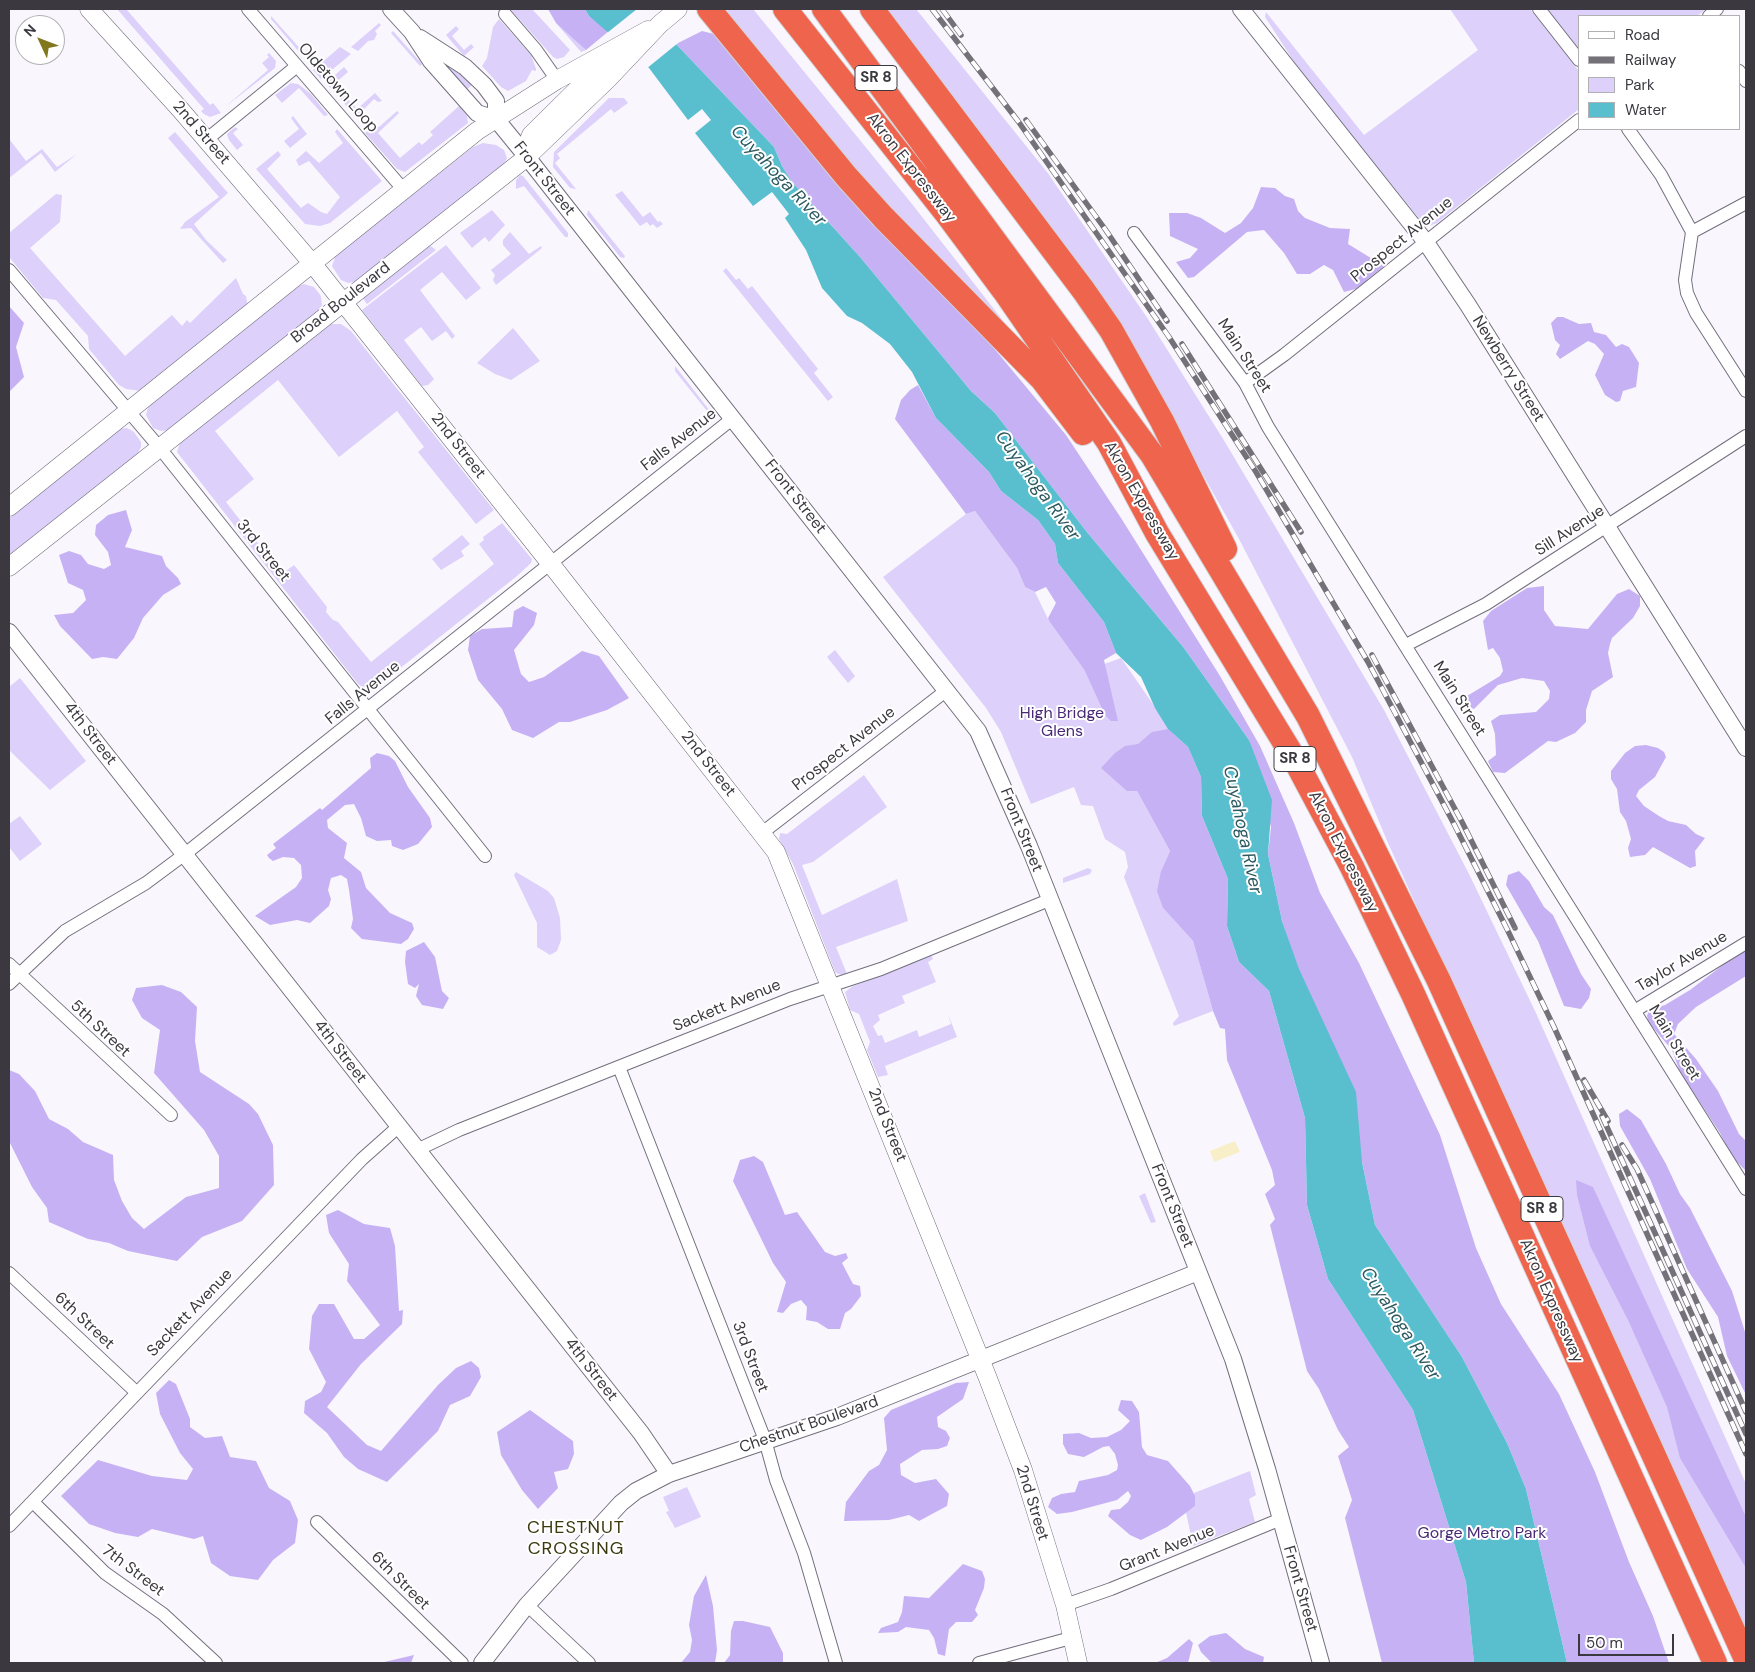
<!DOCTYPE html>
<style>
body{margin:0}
#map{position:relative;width:1755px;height:1672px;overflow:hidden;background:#f9f7fd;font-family:"DM Sans",sans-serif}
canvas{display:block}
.frame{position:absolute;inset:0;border:10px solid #3b393f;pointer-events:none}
.legend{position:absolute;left:1578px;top:15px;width:162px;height:115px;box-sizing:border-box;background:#fff;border:1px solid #b1b0b2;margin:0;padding:6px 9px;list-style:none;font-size:15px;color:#3b393f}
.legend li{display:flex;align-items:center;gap:10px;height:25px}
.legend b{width:25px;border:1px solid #b1b0b2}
.north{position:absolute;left:15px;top:15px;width:50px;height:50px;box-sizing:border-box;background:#fff;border:1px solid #b1b0b2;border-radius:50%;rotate:313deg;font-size:14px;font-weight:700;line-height:20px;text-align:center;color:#3b393f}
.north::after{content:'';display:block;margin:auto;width:18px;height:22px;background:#81781d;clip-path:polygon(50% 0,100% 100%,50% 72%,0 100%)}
.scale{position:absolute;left:1578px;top:1634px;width:96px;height:22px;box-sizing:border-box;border:2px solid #3b393f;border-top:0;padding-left:6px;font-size:15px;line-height:18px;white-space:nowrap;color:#3b393f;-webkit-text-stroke:4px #fff;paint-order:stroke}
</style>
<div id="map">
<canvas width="1755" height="1672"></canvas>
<div class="frame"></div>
<ul class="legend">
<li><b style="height:6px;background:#fff"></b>Road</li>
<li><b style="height:6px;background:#747278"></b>Railway</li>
<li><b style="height:14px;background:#ddd0fa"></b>Park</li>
<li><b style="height:14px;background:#59bfcf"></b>Water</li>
</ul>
<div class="north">N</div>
<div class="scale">50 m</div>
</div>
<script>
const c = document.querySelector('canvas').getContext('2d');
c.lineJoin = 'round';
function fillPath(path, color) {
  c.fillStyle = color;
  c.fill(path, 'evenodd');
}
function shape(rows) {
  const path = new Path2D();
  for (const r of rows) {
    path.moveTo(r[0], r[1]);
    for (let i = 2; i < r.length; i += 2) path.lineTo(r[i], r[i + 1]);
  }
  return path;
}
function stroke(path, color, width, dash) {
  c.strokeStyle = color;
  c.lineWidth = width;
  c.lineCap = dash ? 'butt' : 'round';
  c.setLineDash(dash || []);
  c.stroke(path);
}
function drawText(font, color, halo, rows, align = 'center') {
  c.font = font + ' "DM Sans",sans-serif';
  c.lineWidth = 4;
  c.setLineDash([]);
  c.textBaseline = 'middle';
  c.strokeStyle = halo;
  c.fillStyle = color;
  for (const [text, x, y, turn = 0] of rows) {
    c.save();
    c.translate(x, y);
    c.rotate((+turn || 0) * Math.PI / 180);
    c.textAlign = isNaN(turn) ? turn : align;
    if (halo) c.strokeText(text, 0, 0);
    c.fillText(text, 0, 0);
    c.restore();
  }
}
fillPath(shape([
 [117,9,126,9,210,105,213,103,221,113,210,117,204,114,201,111,204,109],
 [510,9,532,9,570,50,564,57,557,59,553,57],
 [727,9,753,9,912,204,1022,345,905,231,730,17],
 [885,9,916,9,1047,172,1148,319,1225,442,1384,710,1469,874,1536,1013,1746,1484,1746,1635,1388,843,1352,757,1239,539,1147,375],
 [1450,9,1530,9,1579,71,1579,109,1437,223,1426,227,1302,74,1265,17,1266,12,1364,135,1478,50],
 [1544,9,1706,9,1697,16,1579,16,1579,53],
 [271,16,304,53,300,53,271,19],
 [499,19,531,55,536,69,536,71,532,70,526,81,508,91,501,87,482,66,487,58,493,27],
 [379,23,381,25,375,31,377,34,374,40,368,41,358,51,351,47],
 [556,23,567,31,586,50,581,52],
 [456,26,459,29,452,36,464,50,471,44,474,47,464,56,446,35],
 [393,31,422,64,420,66,391,33],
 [340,47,351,54,321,79,313,70],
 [269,53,276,61,275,68,225,107,268,70,262,63,269,57,267,55],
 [436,57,439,57,476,85,472,85,466,90],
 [344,67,348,72,334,84,357,109,375,93,382,101,378,102,374,99,364,109,366,115,362,115,357,118,326,83],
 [291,83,298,84,311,94,328,115,324,116,299,88,282,103,275,95],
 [609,98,624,98,628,103,614,113,611,109,557,154,560,158,555,163,576,189,570,188,553,167,554,152],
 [459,106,467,116,468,123,405,172,397,169,365,133,371,128,377,132,371,123,379,127,397,111,399,113,378,133,400,158,419,142,422,145,433,135,430,132],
 [293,116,307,134,290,148,284,141,299,129,291,118],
 [235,127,238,129,233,133,243,145,237,150,229,140,227,134],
 [337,129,382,181,330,223,320,226,305,224,256,169,278,151,281,155,267,169,301,208,308,203,321,212,327,214,340,197,309,161,299,166,296,160,306,151,319,163,343,143,335,132],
 [175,132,228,193,194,224,206,240,227,260,223,263,191,228,180,229,185,222,219,197,168,138],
 [10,140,26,161,42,149,57,167,77,154,55,172,41,153,9,178],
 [483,143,496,145,504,150,507,158,504,165,357,281,348,283,341,280,332,266,336,255,473,147],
 [520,175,523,176,568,233,568,237,565,237,524,186,516,189,516,180],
 [622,191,643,217,650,212,658,222,660,221,663,224,657,228,653,224,650,226,647,222,640,226,615,195],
 [56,194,62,195,60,222,30,248,125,356,172,315,182,326,187,320,190,323,236,278,243,294,246,296,248,307,141,391,126,389,119,385,89,349,88,336,56,300,43,298,9,257,9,233],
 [492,210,505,225,489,242,485,237,472,248,460,233],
 [588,210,625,256,624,258,620,257,587,215],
 [510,232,529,254,541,246,542,248,496,285,493,280,495,275,491,270,511,254,503,245,503,240],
 [428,244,436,250,367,304,361,296],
 [446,245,481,288,466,300,442,272,420,290,455,336,452,339,446,331,432,341,421,327,404,340,434,379,428,385,422,386,362,310],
 [726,268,736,280,739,278,748,289,752,286,818,369,814,373,833,397,828,401,723,271],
 [304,284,314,287,321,296,322,306,319,312,169,430,161,431,153,428,146,415,149,404,299,286],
 [326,324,341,324,351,331,494,510,476,524,418,452,424,447,397,411,339,457,278,380,215,431,254,479,226,502,282,574,294,565,327,607,326,612,333,620,338,622,371,662,494,564,479,544,484,540,483,537,502,523,532,559,531,563,517,576,370,692,358,684,177,452,181,439],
 [513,328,540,361,511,380,495,374,477,363],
 [675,366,710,411,711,416,675,371],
 [127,428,134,432,141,442,141,447,137,455,9,556,9,519,17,509,118,429],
 [975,511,1017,568,1025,587,1035,592,1049,621,1085,671,1121,658,1173,733,1137,791,1170,851,1161,871,1163,908,1193,941,1213,1011,1174,1026,1173,1023,1179,1016,1124,877,1128,867,1125,852,1105,839,1093,806,1081,805,1074,787,1031,804,1001,732,986,708,883,577,966,514],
 [462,535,470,544,461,551,464,556,441,570,432,559],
 [835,650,855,676,848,683,827,657],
 [20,678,86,761,50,790,9,750,9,687],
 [864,775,887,807,813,862,802,865,822,915,897,879,908,921,836,947,847,974,842,975,836,973,834,969,793,864,779,839,780,833,787,834],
 [20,816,42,844,20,861,9,847,9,824],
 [1088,868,1092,870,1090,874,1063,883,1063,878],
 [516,872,548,891,554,898,560,918,561,940,557,951,550,955,537,947,537,923,514,875],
 [931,955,933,959,928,962,936,982,902,996,905,1003,878,1015,880,1020,873,1026,878,1036,882,1035,885,1043,917,1030,919,1037,951,1024,948,1014,957,1037,885,1066,888,1075,878,1077,867,1050,870,1042,859,1014,850,1010,845,992,853,986],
 [1145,1193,1156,1222,1151,1223,1139,1196],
 [1250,1471,1256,1495,1249,1499,1255,1522,1193,1546,1186,1512,1195,1506,1194,1493],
 [687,1487,701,1517,675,1528,666,1512,669,1511,663,1497]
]), '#ddd0fa');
fillPath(shape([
 [548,9,585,9,589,16,609,31,586,50,556,23],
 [702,31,718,35,978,329,1066,435,1121,518,1220,676,1260,746,1294,823,1320,893,1359,963,1440,1135,1476,1248,1501,1304,1559,1394,1595,1472,1629,1562,1653,1616,1669,1663,1567,1663,1526,1489,1507,1443,1462,1357,1375,1225,1362,1162,1282,921,1268,854,1271,827,1249,740,1184,648,1086,531,995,413,971,391,860,257,792,182,782,166,774,147,676,44],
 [1261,187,1275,188,1285,196,1294,199,1298,211,1305,218,1330,228,1350,229,1348,244,1384,266,1368,279,1363,287,1344,292,1333,270,1324,265,1310,274,1297,274,1284,253,1264,230,1247,232,1194,277,1188,278,1176,262,1190,258,1198,249,1170,236,1169,213,1187,213,1201,218,1225,233,1241,223,1253,208],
 [9,306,24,323,16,347,24,377,9,392],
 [1557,317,1563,317,1579,324,1591,323,1594,332,1606,335,1616,347,1622,344,1629,347,1639,363,1636,387,1623,391,1620,401,1616,402,1605,395,1595,375,1604,354,1595,344,1588,341,1560,359,1556,354,1560,345,1555,340,1551,323],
 [918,385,936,418,989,472,1001,491,1038,520,1055,544,1058,563,1104,622,1116,653,1104,660,1118,721,1111,721,1105,715,1085,671,1049,621,1048,618,1056,603,1046,587,1035,592,1025,587,1017,568,975,511,966,514,895,419,901,400,910,390],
 [126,510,132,530,125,547,162,556,166,566,178,578,181,584,163,595,143,618,134,638,117,659,103,657,92,659,60,626,54,615,73,613,86,600,83,590,68,583,59,555,69,551,81,555,88,564,104,569,111,565,108,552,95,535,96,525,108,515],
 [1544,586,1544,610,1555,626,1588,629,1617,594,1629,589,1640,596,1640,606,1633,618,1612,638,1610,644,1608,653,1613,677,1592,691,1586,710,1586,722,1575,733,1556,742,1548,741,1505,773,1493,772,1488,761,1496,755,1495,734,1491,721,1500,715,1536,712,1549,699,1550,691,1544,681,1522,678,1498,685,1474,709,1467,706,1464,701,1467,696,1500,676,1503,671,1500,658,1493,648,1488,650,1483,621,1491,611,1527,588],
 [523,606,537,613,534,625,514,650,521,674,529,682,544,677,582,651,599,656,629,698,607,710,570,722,559,722,533,738,512,730,502,709,478,680,468,650,470,636,482,629,512,627,514,611],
 [1168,729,1188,747,1201,777,1202,816,1228,879,1227,926,1239,962,1269,991,1305,1118,1307,1205,1328,1279,1413,1410,1466,1582,1474,1663,1382,1663,1345,1518,1352,1500,1338,1456,1349,1447,1338,1430,1319,1389,1307,1371,1270,1225,1275,1219,1265,1194,1275,1185,1272,1170,1227,1060,1225,1029,1220,1028,1213,1011,1193,941,1163,908,1157,891,1161,871,1170,851,1137,791,1127,791,1101,768,1115,753,1125,746,1138,744,1152,732],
 [1646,745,1658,748,1664,752,1666,757,1655,777,1639,790,1636,796,1644,806,1659,816,1668,821,1686,825,1696,834,1705,838,1695,851,1696,866,1690,868,1653,847,1645,855,1630,857,1628,848,1631,839,1626,821,1620,812,1617,789,1611,779,1611,771,1625,753,1635,746],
 [377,753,389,756,395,761,408,787,430,818,432,827,418,844,403,850,392,846,391,840,377,841,366,836,361,818,354,804,345,805,327,820,328,828,347,843,344,858,361,872,366,888,390,913,412,923,414,929,408,939,401,944,362,939,351,928,353,919,349,890,347,879,341,875,331,878,328,890,331,899,329,906,310,923,297,920,270,925,255,916,296,887,302,878,301,865,294,858,283,857,273,861,269,858,267,855,276,848,273,844,320,808,322,810,371,768,370,758],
 [1519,871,1529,881,1544,907,1553,915,1581,974,1591,989,1589,998,1581,1009,1564,1006,1538,941,1506,885,1508,875],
 [424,942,435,957,442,991,449,998,443,1009,422,1005,416,996,419,984,415,988,408,984,405,962,406,951],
 [1746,951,1746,976,1696,1007,1678,1024,1674,1034,1696,1059,1718,1091,1739,1134,1746,1141,1746,1171,1732,1157,1720,1133,1680,1072,1672,1050,1649,1023,1647,1016,1649,1010,1665,1005,1690,990,1740,952],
 [162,985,181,992,197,1007,195,1041,200,1072,249,1104,258,1114,273,1145,274,1185,242,1221,202,1237,177,1261,128,1251,109,1243,88,1239,49,1222,47,1208,32,1187,9,1141,9,1070,19,1074,35,1091,49,1119,68,1129,83,1142,113,1155,114,1180,122,1201,132,1218,144,1229,186,1197,219,1188,219,1156,204,1130,154,1073,160,1030,142,1018,132,1000,136,988],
 [1627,1109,1641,1120,1666,1164,1680,1194,1690,1208,1732,1291,1746,1335,1746,1395,1727,1356,1718,1317,1687,1269,1650,1179,1620,1126,1619,1114],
 [754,1156,763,1162,785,1215,797,1212,825,1252,835,1256,846,1253,848,1258,842,1263,853,1284,860,1286,861,1296,851,1309,845,1313,840,1329,828,1329,817,1322,806,1320,807,1307,801,1300,791,1304,783,1313,777,1312,786,1282,773,1263,733,1181,740,1160],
 [1576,1180,1593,1187,1746,1517,1746,1568,1680,1458,1667,1407,1628,1320,1590,1246,1577,1195],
 [338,1210,364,1224,390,1228,395,1246,399,1311,403,1310,402,1324,361,1364,327,1407,367,1445,381,1451,438,1385,456,1368,471,1361,479,1368,481,1377,470,1396,450,1405,438,1431,387,1482,358,1469,344,1457,327,1433,304,1413,305,1401,321,1392,326,1382,309,1349,312,1316,319,1304,334,1304,354,1339,364,1339,380,1325,347,1281,349,1264,329,1233,326,1215],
 [169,1380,176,1384,190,1419,190,1427,205,1438,222,1436,230,1457,256,1461,269,1488,290,1501,298,1520,295,1543,273,1560,258,1580,230,1576,211,1563,203,1536,194,1539,152,1529,138,1537,115,1533,89,1524,61,1496,98,1460,152,1476,187,1480,193,1469,180,1453,160,1414,156,1393],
 [969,1382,963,1399,937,1417,938,1427,946,1431,950,1438,947,1446,938,1449,922,1450,900,1464,901,1475,915,1483,936,1479,949,1494,947,1506,919,1521,909,1515,889,1520,844,1521,846,1502,869,1471,879,1465,887,1450,884,1418,891,1410,956,1383],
 [1121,1400,1132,1401,1139,1412,1142,1447,1147,1455,1168,1461,1190,1486,1195,1496,1195,1506,1167,1527,1141,1540,1130,1535,1108,1516,1111,1510,1120,1509,1128,1502,1131,1496,1128,1491,1117,1500,1072,1512,1057,1514,1048,1507,1052,1498,1061,1494,1075,1492,1079,1481,1108,1475,1117,1470,1118,1465,1115,1454,1109,1446,1103,1447,1084,1457,1068,1454,1063,1444,1063,1434,1079,1433,1091,1438,1107,1437,1121,1430,1130,1421,1118,1410],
 [530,1410,573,1441,574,1454,568,1469,554,1472,558,1488,538,1509,522,1490,501,1455,497,1432],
 [963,1564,982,1571,985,1579,984,1588,975,1610,978,1615,972,1622,956,1622,949,1629,945,1656,938,1654,934,1638,929,1630,906,1627,898,1632,878,1633,881,1628,898,1622,902,1612,904,1596,929,1598],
 [706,1575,713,1606,717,1650,715,1663,681,1663,690,1652,692,1640,689,1625,694,1596],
 [734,1621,743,1621,770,1627,783,1653,783,1663,724,1663,730,1655,731,1631],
 [1226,1633,1245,1649,1264,1657,1263,1663,1212,1663,1201,1652,1198,1645,1210,1636],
 [1189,1639,1193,1643,1188,1663,1155,1663,1167,1658],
 [414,1655,411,1663,380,1663]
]), '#c7b1f5');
fillPath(shape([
 [1235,1141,1240,1152,1214,1162,1210,1151]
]), '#f8efc9');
fillPath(shape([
 [585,9,653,9,676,44,774,147,782,166,792,182,860,257,971,391,995,413,1086,531,1184,648,1249,740,1272,800,1268,854,1282,921,1299,969,1356,1092,1362,1162,1375,1225,1462,1357,1507,1443,1526,1489,1567,1663,1474,1663,1466,1582,1413,1410,1328,1279,1307,1205,1305,1118,1269,991,1239,962,1227,926,1228,879,1202,816,1201,777,1188,747,1168,729,1155,708,1141,677,1116,653,1104,622,1058,563,1055,544,1038,520,1001,491,989,472,936,418,912,372,890,344,862,323,847,316,822,288,806,250,785,218,789,214,772,192,753,206,695,133,711,120,702,109,688,120,649,68,589,16]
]), '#59bfcf');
fillPath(shape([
 [637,9,656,9,678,43,646,69,607,33]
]), '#f9f7fd');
const minor = shape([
 [248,9,403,189],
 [1539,9,1579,60],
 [505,14,536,50,557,80],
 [1709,16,1717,9],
 [1739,71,1746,81],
 [1628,129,1661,175,1692,232,1685,280,1687,293,1696,313,1746,391],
 [206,140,297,66],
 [1692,232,1746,203],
 [1134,233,1245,383,1268,427,1746,1189],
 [9,270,159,447,485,856],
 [1245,383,1284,355,1579,120],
 [1406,645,1486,604,1746,436],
 [762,833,947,690],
 [9,964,171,1115],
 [9,984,65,931,146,883,185,854,732,419],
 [1636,1010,1746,943],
 [619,1067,765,1440,776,1480,804,1553,836,1663],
 [419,1149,459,1130,790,999,881,969,1049,900],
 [9,1273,136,1392],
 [33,1502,105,1573,163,1614,216,1663],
 [317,1522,462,1663],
 [9,1526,362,1159,398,1127],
 [527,1605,589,1663],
 [1065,1605,1111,1589,1281,1519],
 [979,1663,1071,1638]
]);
const tertiary = shape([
 [391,9,412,32,431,61,477,113,496,119,527,157,978,731,1029,846,1233,1359,1267,1469,1321,1663],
 [1241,9,1425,241,1468,305,1746,748],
 [420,38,465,67,484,85,496,101,496,119],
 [9,632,641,1433,669,1474],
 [482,1663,527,1605,621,1503,636,1491,669,1474,837,1417,1198,1272]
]);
const secondary = shape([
 [89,9,179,108,312,263,550,563,776,852,987,1376,1023,1470,1065,1605,1078,1663],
 [527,157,525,150,531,135,610,57],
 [9,507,477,131,557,80,648,30],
 [9,567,527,157,608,79,660,24,678,9]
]);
const motorway = shape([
 [709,9,846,176,883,217,1042,379,1083,433],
 [785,9,947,214,1005,292,1109,443,1157,533,1294,758,1352,867,1413,994,1715,1663],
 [824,9,1153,456,1308,716,1439,981,1746,1659],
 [872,9,1084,291,1111,330,1162,421,1225,549]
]);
stroke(minor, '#736f7d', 14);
stroke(tertiary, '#736f7d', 18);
stroke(secondary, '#736f7d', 19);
stroke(motorway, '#d4d3d5', 26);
stroke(minor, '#fff', 12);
stroke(tertiary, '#fff', 16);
stroke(secondary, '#fff', 18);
stroke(motorway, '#ee644d', 24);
const rail = shape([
 [932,9,1018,121,1169,337,1256,472,1368,662,1454,824,1508,931,1554,1027,1746,1454],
 [942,9,961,35],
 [1026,120,1105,229,1167,321],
 [1182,344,1301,532],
 [1372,655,1462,822,1515,928],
 [1584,1080,1608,1121],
 [1602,1116,1746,1434],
 [1622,1145,1637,1169,1746,1412]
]);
stroke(rail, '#747278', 5.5);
stroke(rail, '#fff', 4, [11]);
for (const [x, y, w] of [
 [876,78,42],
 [1295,759,42],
 [1542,1209,42]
]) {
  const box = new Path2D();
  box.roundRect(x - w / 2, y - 12.5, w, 25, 4);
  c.fillStyle = '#fff';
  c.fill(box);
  stroke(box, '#3b393f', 1);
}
drawText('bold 15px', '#3b393f', null, [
 ["SR 8",876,78],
 ["SR 8",1295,759],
 ["SR 8",1542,1209]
]);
drawText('16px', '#3b393f', '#fff', [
 ["Oldetown Loop",338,88,49],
 ["2nd Street",201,133,49],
 ["Akron Expressway",911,168,52],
 ["Front Street",544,179,52],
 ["Prospect Avenue",1402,240,-39],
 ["Broad Boulevard",341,303,-38],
 ["Main Street",1244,356,57],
 ["Newberry Street",1508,369,58],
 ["Falls Avenue",679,440,-38],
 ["2nd Street",458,446,52],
 ["Front Street",795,497,52],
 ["Akron Expressway",1141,501,60],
 ["Sill Avenue",1570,531,-33],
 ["3rd Street",263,551,51],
 ["Falls Avenue",363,693,-39],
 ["Main Street",1459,699,58],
 ["4th Street",90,734,52],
 ["Prospect Avenue",844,749,-38],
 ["2nd Street",708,764,52],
 ["Front Street",1021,830,68],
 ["Akron Expressway",1343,852,63],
 ["Taylor Avenue",1682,962,-31],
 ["Sackett Avenue",727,1006,-22],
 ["5th Street",100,1029,43],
 ["Main Street",1674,1043,59],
 ["4th Street",340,1052,52],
 ["2nd Street",887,1125,68],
 ["Front Street",1172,1206,68],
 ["Akron Expressway",1551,1301,66],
 ["Sackett Avenue",190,1313,-46],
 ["6th Street",84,1321,43],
 ["3rd Street",750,1357,69],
 ["4th Street",591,1370,52],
 ["Chestnut Boulevard",809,1425,-19],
 ["2nd Street",1032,1503,73],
 ["Grant Avenue",1167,1549,-22],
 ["7th Street",133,1571,37],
 ["6th Street",400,1581,45],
 ["Front Street",1300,1589,74]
]);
drawText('16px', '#492976', '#fff', [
 ["High Bridge",1062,714],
 ["Glens",1062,732],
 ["Gorge Metro Park",1482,1534]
]);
drawText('italic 18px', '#2d5a61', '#fff', [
 ["Cuyahoga River",778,176,47],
 ["Cuyahoga River",1037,486,54],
 ["Cuyahoga River",1242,830,78],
 ["Cuyahoga River",1400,1324,57]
]);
c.letterSpacing = '1px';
drawText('18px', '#3c380e', '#fff', [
 ["CHESTNUT",576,1528],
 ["CROSSING",576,1549]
]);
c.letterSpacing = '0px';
</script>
